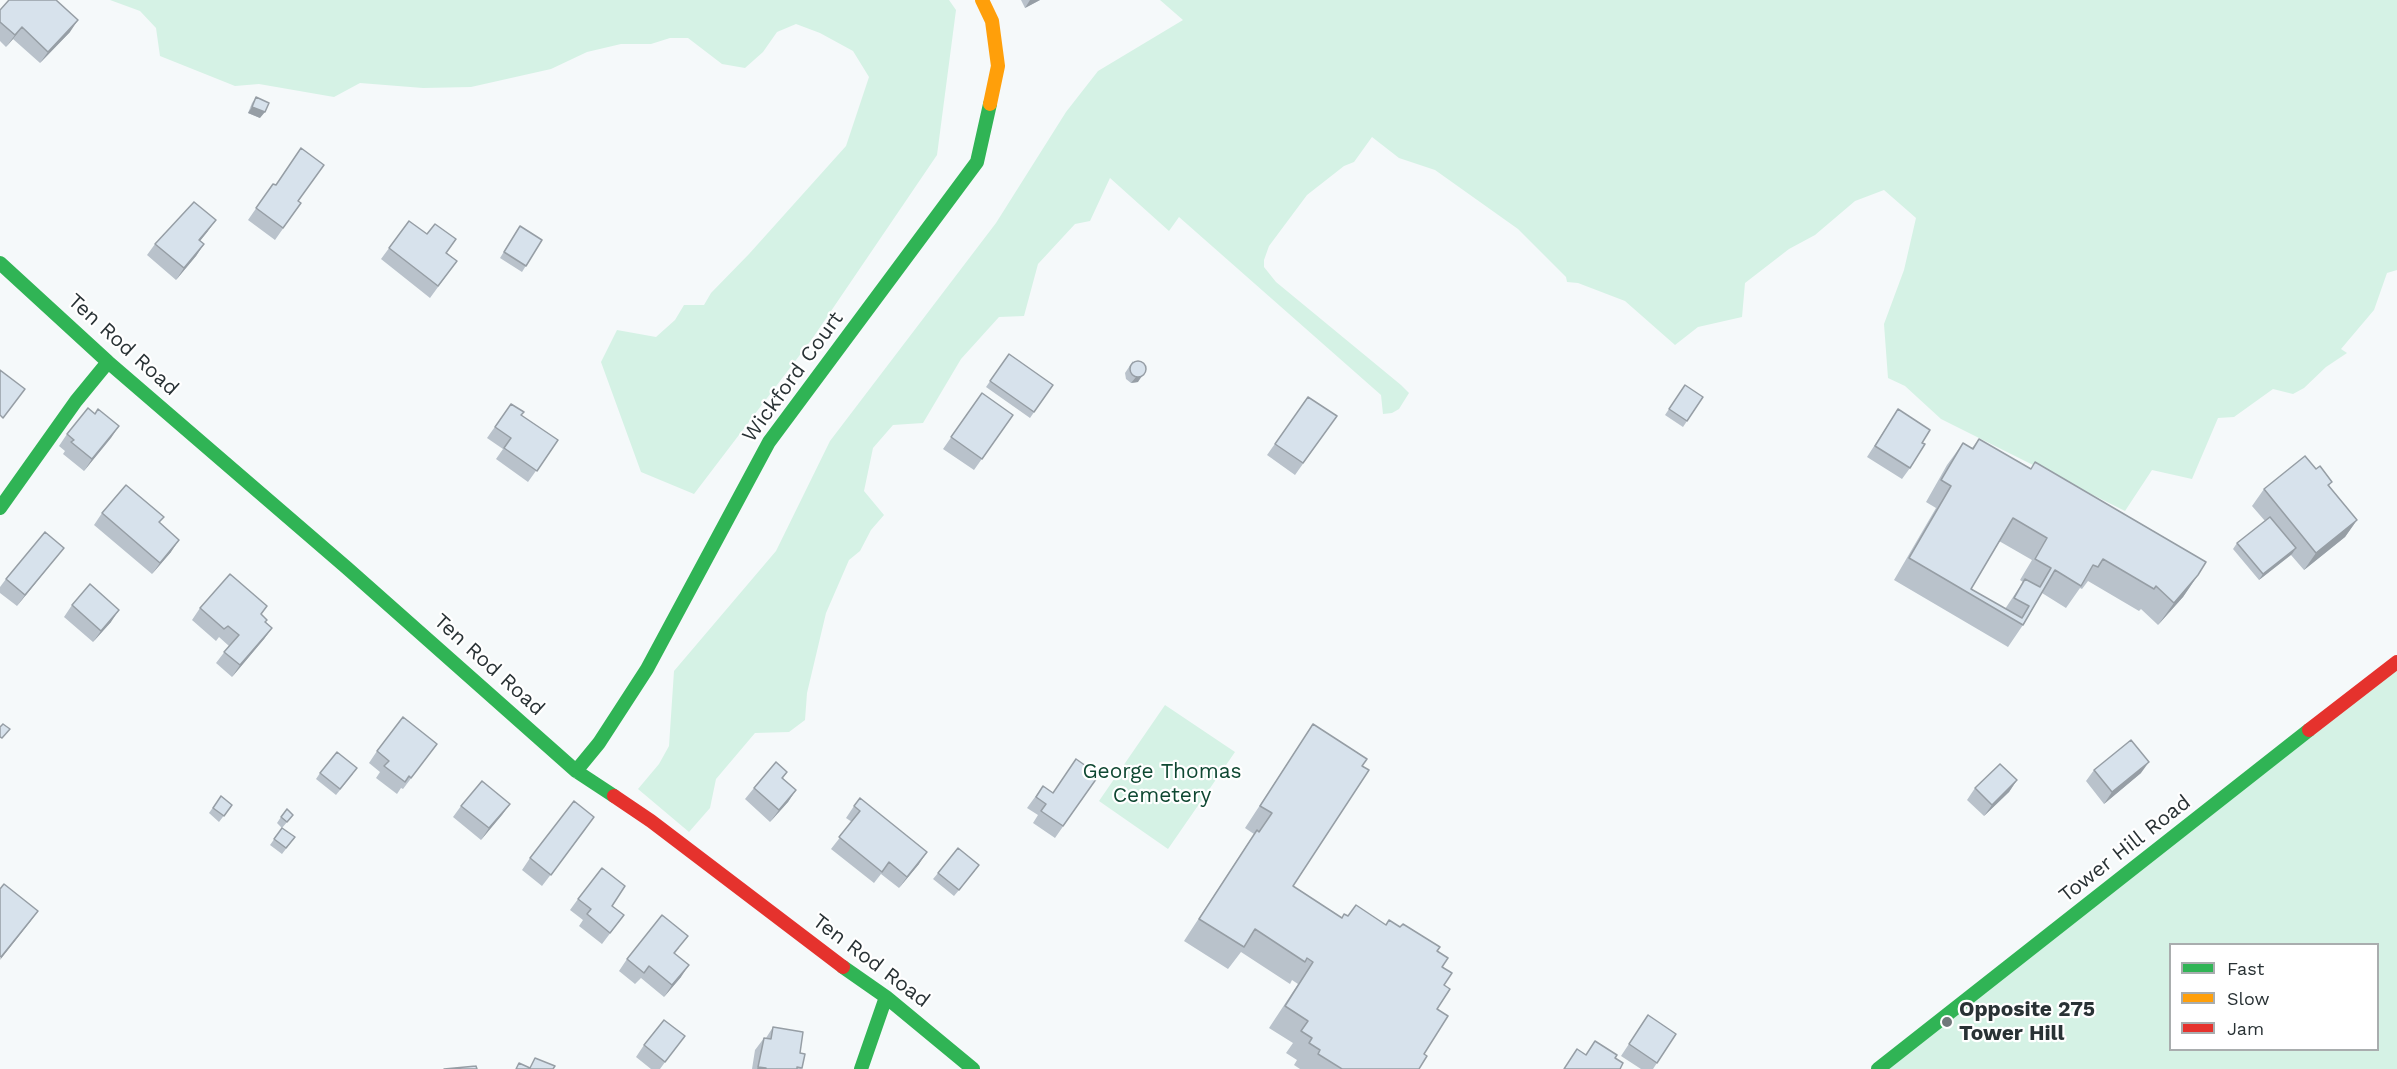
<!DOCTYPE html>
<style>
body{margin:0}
#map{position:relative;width:2397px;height:1069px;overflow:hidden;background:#f5f9fa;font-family:"Work Sans",sans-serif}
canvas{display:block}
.legend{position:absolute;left:2169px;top:943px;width:210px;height:108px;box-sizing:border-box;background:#fff;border:2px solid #a9adae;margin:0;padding:8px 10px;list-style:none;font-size:18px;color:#293235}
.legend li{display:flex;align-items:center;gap:12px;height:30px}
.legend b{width:30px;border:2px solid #a9adae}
</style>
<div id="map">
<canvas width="2397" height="1069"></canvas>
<ul class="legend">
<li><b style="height:8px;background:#30b455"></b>Fast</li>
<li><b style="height:8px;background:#ff9f0a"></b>Slow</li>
<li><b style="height:8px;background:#e5322d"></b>Jam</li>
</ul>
</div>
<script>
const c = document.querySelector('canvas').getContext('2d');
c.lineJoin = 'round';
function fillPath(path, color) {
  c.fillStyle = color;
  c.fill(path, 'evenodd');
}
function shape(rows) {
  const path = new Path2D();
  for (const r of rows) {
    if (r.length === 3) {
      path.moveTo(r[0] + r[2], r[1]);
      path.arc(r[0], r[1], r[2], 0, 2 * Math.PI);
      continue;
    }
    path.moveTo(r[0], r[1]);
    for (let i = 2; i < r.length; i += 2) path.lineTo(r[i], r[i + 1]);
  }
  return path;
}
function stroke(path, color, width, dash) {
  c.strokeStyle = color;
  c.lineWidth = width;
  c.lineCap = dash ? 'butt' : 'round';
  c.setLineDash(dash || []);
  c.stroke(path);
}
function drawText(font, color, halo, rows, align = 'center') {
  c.font = font + ' "Work Sans",sans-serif';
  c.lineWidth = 4.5;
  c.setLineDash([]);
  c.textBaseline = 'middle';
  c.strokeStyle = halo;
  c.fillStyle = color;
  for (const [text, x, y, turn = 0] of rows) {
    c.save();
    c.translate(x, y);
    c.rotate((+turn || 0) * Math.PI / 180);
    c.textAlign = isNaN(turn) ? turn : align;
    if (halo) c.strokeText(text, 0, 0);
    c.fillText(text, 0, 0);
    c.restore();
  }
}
fillPath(shape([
 [110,0,949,0,956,10,937,155,812,339,694,494,641,472,601,362,617,330,656,337,675,320,684,305,704,305,711,293,749,254,846,146,869,77,853,51,820,33,796,24,777,32,763,52,745,68,722,64,688,38,670,38,651,44,621,44,587,52,551,69,471,87,423,88,360,83,334,97,259,84,235,86,160,56,156,28,140,11],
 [1160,0,2397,0,2397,270,2387,273,2374,310,2341,349,2347,353,2326,367,2304,388,2293,394,2273,389,2234,417,2218,418,2192,479,2152,470,2125,511,1941,419,1905,386,1888,378,1884,324,1904,270,1916,218,1884,190,1855,201,1815,235,1789,249,1745,283,1742,317,1698,327,1675,345,1625,301,1578,283,1567,282,1566,277,1518,229,1435,170,1399,158,1372,137,1354,162,1344,166,1307,195,1269,246,1264,260,1264,267,1276,282,1401,385,1409,393,1399,409,1392,413,1383,414,1381,395,1179,217,1169,231,1110,178,1090,221,1075,224,1038,264,1024,316,999,317,961,359,923,423,893,425,873,448,864,491,884,515,871,530,860,551,849,560,826,613,807,693,805,720,789,732,755,733,716,779,710,808,689,832,638,789,659,764,669,746,674,671,776,551,830,441,996,223,1066,112,1098,71,1183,20],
 [2397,661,2397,1069,1873,1069],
 [2170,944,2378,944,2378,1050,2170,1050],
 [1165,705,1235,752,1168,849,1099,801]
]), '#d5f2e5');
stroke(shape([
 [0,263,108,362,347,568,576,771,614,796],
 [0,508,76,401,108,362],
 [576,771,599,743,647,669,769,442,977,162,990,104],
 [843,967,886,997,973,1069],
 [861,1069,886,997],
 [1878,1069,2309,730]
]), '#30b455', 14);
stroke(shape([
 [982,0,992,21,998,66,990,104]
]), '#ff9f0a', 14);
stroke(shape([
 [2309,730,2397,662],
 [614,796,651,821,843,967]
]), '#e5322d', 14);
fillPath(shape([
 [1021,0,1040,0,1025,8],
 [0,10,70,32,40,63,13,39,6,47,0,41],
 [256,97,260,118,248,113,252,103],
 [273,184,301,203,275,240,248,220],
 [409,221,457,261,430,298,381,259],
 [208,231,200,241,204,244,196,256,176,280,147,255,155,244],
 [516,232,542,240,522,272,500,258],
 [1009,354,1053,385,1030,418,986,387],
 [1133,361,1138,382,1131,383,1126,379,1125,373],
 [1685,385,1703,397,1683,427,1665,415],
 [982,393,1013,415,974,470,943,449],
 [1308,397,1337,416,1295,475,1267,455],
 [511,404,521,415,558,440,528,482,496,459,503,449,487,438],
 [1898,409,1922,443,1910,468,1902,479,1867,457],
 [95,414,119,426,84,471,63,454,65,451,59,446,67,434],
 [1979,439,2198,575,2183,597,2158,625,2141,609,2139,611,2088,581,2082,589,2080,588,2066,608,2042,593,2023,625,2008,647,1894,580,1936,508,1926,502,1947,465,1963,443,1972,448],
 [1999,541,2032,560,2020,580,2023,582,2005,609,1971,589],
 [2316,469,2332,482,2329,486,2357,520,2345,537,2304,570,2291,555,2259,580,2233,549,2237,543,2265,521,2252,506,2264,489],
 [102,513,164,517,159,523,171,552,152,574,94,525],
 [64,548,55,559,17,606,0,593,0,587,6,579],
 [72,605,111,622,93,642,64,617],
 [267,606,261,614,266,622,272,628,264,639,232,677,216,663,229,646,219,637,216,641,192,620,200,608],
 [1313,724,1362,766,1293,886,1341,918,1348,916,1386,925,1437,951,1442,967,1444,985,1419,1069,1300,1069,1294,1065,1297,1060,1286,1053,1293,1043,1269,1028,1298,984,1292,980,1290,984,1241,952,1228,969,1184,941,1254,834,1245,828],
 [437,744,403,789,401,788,397,794,376,778,380,772,369,763,377,751],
 [2094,770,2141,773,2104,804,2086,781],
 [787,772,783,778,796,790,788,802,770,822,745,799,754,788],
 [320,773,353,774,336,795,316,779],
 [1099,775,1055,838,1033,823,1038,815,1027,808,1043,786,1053,793],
 [2017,780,2009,792,1984,816,1967,800,1975,788],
 [221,796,232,805,219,822,209,813],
 [510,804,481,840,453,817,461,806],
 [854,806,919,864,899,888,881,874,874,883,831,849,852,822,846,818],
 [293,815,282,828,277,823,281,817],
 [282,828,295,837,282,854,270,845],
 [586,829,542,886,522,870,530,858],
 [975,871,954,896,933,879,938,873],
 [578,899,612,906,624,915,602,944,579,926,583,920,570,910],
 [679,948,675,953,681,977,664,997,641,978,635,984,619,971,627,959],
 [1648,1015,1676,1034,1653,1069,1641,1069,1621,1056],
 [773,1027,800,1053,802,1068,801,1069,752,1069,755,1050,764,1038,766,1038],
 [644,1045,676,1047,660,1069,651,1069,636,1057]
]), '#b9c2cb');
fillPath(shape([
 [1030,0,1040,0,1025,8],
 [78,20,70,32,40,63,48,52],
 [22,27,13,39,6,47,15,35],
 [252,107,265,112,260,118,248,113],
 [216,220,208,231,191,252,199,240],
 [204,244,196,256,176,280,184,268],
 [1142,376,1138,382,1131,383,1136,377],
 [119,426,111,438,84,471,92,459],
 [2357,520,2345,537,2304,570,2316,553],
 [179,540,171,552,152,574,160,563],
 [64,548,55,559,17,606,25,595],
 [2296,548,2292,554,2259,580,2263,574],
 [2198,575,2183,597,2158,625,2174,603],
 [119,610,111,622,93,642,101,631],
 [272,628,264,639,232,677,240,665],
 [2149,762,2141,773,2104,804,2112,792],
 [2017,780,2009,792,1984,816,1992,805],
 [796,790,788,802,770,822,779,810],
 [510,804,502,815,481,840,489,828],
 [927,852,919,864,899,888,907,877],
 [38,911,30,922,0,960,1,957],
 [689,965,681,977,664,997,672,985],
 [758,1067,766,1068,766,1069,757,1069]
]), '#969ea5');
const building = shape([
 [9,0,56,0,78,20,48,52,22,27,15,35,0,22,0,10,9,0],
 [256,97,269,103,265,112,252,107,256,97],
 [301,148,324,165,298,201,301,203,283,228,256,208,273,184,276,185,301,148],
 [194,202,216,220,199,240,204,244,184,268,155,244,194,202],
 [409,221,427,234,435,224,456,239,446,253,457,261,438,286,389,248,409,221],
 [520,226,542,240,526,266,504,252,520,226],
 [1009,354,1053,385,1034,412,990,381,1009,354],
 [1138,369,8],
 [0,370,25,389,3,418,0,415,0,370],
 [1685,385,1703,397,1687,421,1669,409,1685,385],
 [982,393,1013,415,982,459,951,437,982,393],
 [1308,397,1337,416,1303,463,1275,444,1308,397],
 [511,404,524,412,521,415,558,440,537,471,504,448,511,438,495,427,511,404],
 [88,408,95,414,98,409,119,426,92,459,71,442,74,440,67,434,88,408],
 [1898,409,1930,430,1922,443,1925,444,1910,468,1875,446,1898,409],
 [1979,439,2031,469,2035,462,2206,562,2198,575,2174,603,2156,586,2154,589,2103,559,2098,567,2093,565,2081,586,2055,570,2023,625,1909,558,1951,486,1941,480,1963,443,1973,449,1979,439],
 [2013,518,2047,538,2035,559,2051,568,2040,587,2025,579,2014,598,2029,606,2022,618,1971,589,2013,518],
 [2305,456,2316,469,2320,466,2332,482,2328,485,2357,520,2316,553,2264,489,2305,456],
 [126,485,164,517,159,522,179,540,160,563,102,513,126,485],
 [2270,517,2296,548,2263,574,2237,543,2270,517],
 [45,532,64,548,25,595,6,579,45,532],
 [230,574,267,606,261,614,267,620,265,622,272,628,240,665,224,652,239,635,228,626,224,629,200,608,230,574],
 [90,584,119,610,101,631,72,605,90,584],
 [403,717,437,744,411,778,409,776,405,782,384,766,389,761,377,751,403,717],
 [3,724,10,729,2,738,0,737,0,727,3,724],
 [1313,724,1367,759,1362,766,1369,770,1293,886,1342,918,1344,914,1348,916,1356,905,1386,925,1389,920,1400,927,1403,924,1440,947,1437,951,1448,958,1442,967,1452,973,1444,985,1450,989,1437,1009,1448,1016,1424,1054,1427,1056,1419,1069,1342,1069,1318,1054,1320,1050,1309,1043,1312,1038,1301,1031,1308,1021,1285,1006,1313,962,1307,958,1305,962,1255,929,1244,947,1199,919,1257,830,1259,832,1272,813,1260,806,1313,724],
 [2131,740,2149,762,2112,792,2094,770,2131,740],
 [337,752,357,768,340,789,320,773,337,752],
 [1076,759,1099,775,1063,826,1041,811,1046,804,1036,797,1043,786,1053,793,1076,759],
 [776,762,787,772,782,778,796,790,779,810,754,788,776,762],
 [2000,764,2017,780,1992,805,1975,788,2000,764],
 [482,781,510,804,489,828,461,806,482,781],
 [221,796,232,805,224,816,213,808,221,796],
 [860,798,927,852,907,877,889,862,882,872,839,837,860,811,854,806,860,798],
 [574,801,594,817,551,875,530,858,574,801],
 [287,809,293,815,287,822,281,817,287,809],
 [282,828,295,837,286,848,274,839,282,828],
 [958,848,979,865,959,890,938,873,958,848],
 [602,868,625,886,612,906,624,915,610,933,587,914,591,909,578,899,602,868],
 [4,884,38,911,1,957,0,956,0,889,4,884],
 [662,915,688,936,674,953,689,965,672,985,649,966,644,973,627,959,662,915],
 [1648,1015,1676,1034,1657,1063,1629,1044,1648,1015],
 [664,1020,685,1036,665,1062,644,1045,664,1020],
 [773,1027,803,1032,800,1053,805,1054,802,1068,797,1067,797,1069,766,1069,766,1068,758,1067,764,1038,771,1039,773,1027],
 [1595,1041,1617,1055,1615,1058,1623,1063,1620,1069,1564,1069,1577,1049,1586,1055,1595,1041],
 [535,1058,555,1066,553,1069,516,1069,519,1063,530,1068,535,1058],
 [476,1066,477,1069,444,1069,476,1066]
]);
fillPath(building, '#d7e2ec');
stroke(building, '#969ea5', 1.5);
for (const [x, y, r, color] of [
 [1947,1022,6,"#70787a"]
]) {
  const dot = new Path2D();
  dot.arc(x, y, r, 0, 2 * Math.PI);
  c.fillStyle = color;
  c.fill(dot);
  stroke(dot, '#fff', 2);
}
drawText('21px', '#293235', '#fff', [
 ["Ten Rod Road",123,345,42],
 ["Wickford Court",793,377,-54],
 ["Ten Rod Road",489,665,42],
 ["Tower Hill Road",2125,849,-38],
 ["Ten Rod Road",871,961,37]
]);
drawText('21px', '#0f4832', '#fff', [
 ["George Thomas",1162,772],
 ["Cemetery",1162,796]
]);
drawText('bold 21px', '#293235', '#fff', [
 ["Opposite 275",1959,1010],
 ["Tower Hill",1959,1034]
], 'left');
</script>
